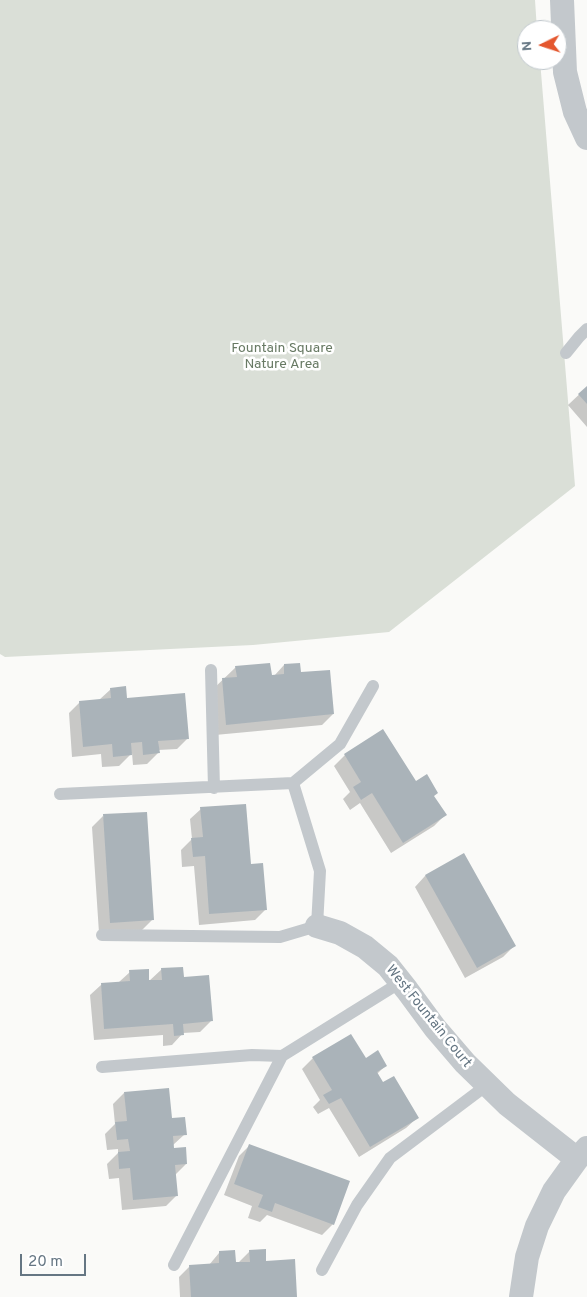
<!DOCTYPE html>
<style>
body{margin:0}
#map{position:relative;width:587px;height:1297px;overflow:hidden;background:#fafaf8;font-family:Overpass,sans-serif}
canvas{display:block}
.north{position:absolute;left:517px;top:20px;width:50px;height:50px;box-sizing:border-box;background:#fff;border:1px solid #c1c8cd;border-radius:50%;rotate:266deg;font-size:14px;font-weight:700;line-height:20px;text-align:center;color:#657683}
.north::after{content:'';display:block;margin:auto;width:18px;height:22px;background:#e4572e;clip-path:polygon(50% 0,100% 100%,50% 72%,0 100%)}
.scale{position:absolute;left:20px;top:1254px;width:66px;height:22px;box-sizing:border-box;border:2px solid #657683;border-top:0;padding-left:6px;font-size:15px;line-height:18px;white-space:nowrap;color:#657683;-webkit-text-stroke:4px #fff;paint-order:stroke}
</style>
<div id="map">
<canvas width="587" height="1297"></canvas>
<div class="north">N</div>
<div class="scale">20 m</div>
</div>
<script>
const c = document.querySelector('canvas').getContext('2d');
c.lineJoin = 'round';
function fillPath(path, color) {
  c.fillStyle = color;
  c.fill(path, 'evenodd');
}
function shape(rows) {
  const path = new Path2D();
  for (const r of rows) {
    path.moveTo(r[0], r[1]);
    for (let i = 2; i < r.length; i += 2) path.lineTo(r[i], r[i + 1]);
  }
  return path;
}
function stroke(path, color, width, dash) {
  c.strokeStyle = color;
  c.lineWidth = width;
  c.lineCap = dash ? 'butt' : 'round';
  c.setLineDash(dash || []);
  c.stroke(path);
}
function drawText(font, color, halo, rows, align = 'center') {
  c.font = font + ' Overpass,sans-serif';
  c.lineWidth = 5;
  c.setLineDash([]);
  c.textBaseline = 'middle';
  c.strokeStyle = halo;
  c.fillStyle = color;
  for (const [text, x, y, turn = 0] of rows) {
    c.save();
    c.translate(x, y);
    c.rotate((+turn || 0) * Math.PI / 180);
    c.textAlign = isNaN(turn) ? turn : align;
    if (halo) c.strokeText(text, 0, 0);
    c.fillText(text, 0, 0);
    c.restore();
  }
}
fillPath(shape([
 [0,0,535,0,537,30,527,30,527,60,540,60,575,486,389,632,253,645,5,657,0,654]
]), '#dadfd7');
fillPath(shape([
 [587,387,587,427,568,405],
 [284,665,300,674,333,714,322,725,215,735,211,691,236,667,270,676,274,676],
 [111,689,126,699,188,738,177,749,158,750,158,753,147,764,133,765,132,753,119,766,102,767,101,754,72,757,69,713,80,702,99,700],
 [345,755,415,782,433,796,445,815,434,826,391,853,360,803,350,810,343,799,350,792,334,766],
 [201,809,250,865,266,909,255,920,199,925,194,866,182,867,181,850,192,839,190,819],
 [103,816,153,919,142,930,99,933,92,827],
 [463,855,514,946,503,957,465,978,415,887,425,876],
 [162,969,182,979,211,1021,200,1032,183,1033,172,1045,163,1046,163,1035,94,1040,90,995,101,985,119,982,130,972,148,982],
 [313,1058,385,1066,377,1074,383,1084,417,1118,406,1128,359,1157,329,1108,318,1114,313,1107,320,1100,302,1069],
 [124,1093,171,1119,185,1134,173,1145,173,1149,186,1164,175,1175,177,1195,166,1206,122,1210,119,1178,109,1179,107,1164,118,1153,118,1149,107,1150,105,1134,115,1124,113,1104],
 [250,1145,333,1224,322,1235,267,1215,260,1222,248,1218,252,1206,224,1195,239,1156],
 [250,1251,265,1262,296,1297,180,1297,179,1277,190,1266,209,1265,219,1253,235,1264,239,1262]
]), '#0003');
fillPath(shape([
 [587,386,587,404,578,394],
 [270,663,272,675,284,674,284,664,300,663,301,672,330,670,334,714,226,725,222,678,237,677,235,666],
 [126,686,127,698,185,693,189,739,158,741,160,753,143,755,142,742,131,743,132,755,113,757,112,744,83,747,79,701,111,698,110,688],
 [383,729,416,781,427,774,438,793,434,796,447,815,403,843,372,793,361,800,353,787,361,782,344,754],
 [246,804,251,864,263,863,267,910,209,914,205,856,193,857,191,838,203,837,200,807],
 [147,812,154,920,110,923,103,814],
 [464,853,516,946,477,968,425,875],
 [183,967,184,977,209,975,213,1021,183,1024,184,1035,174,1036,173,1024,104,1029,101,983,130,981,129,970,149,969,149,980,162,980,161,968],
 [351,1034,366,1058,378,1050,387,1066,377,1072,383,1082,394,1076,419,1118,370,1147,341,1098,329,1104,323,1095,332,1090,312,1057],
 [169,1088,172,1118,185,1117,187,1135,173,1136,174,1148,186,1147,187,1164,175,1165,178,1196,133,1200,130,1168,119,1169,118,1152,130,1151,128,1139,117,1140,115,1122,127,1121,124,1092],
 [249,1144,350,1181,334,1225,275,1203,272,1212,258,1207,263,1195,234,1184],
 [266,1249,266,1261,295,1259,297,1297,191,1297,189,1265,219,1263,219,1251,235,1250,236,1262,250,1262,249,1250]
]), '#aab3b9');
stroke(shape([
 [566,353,579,337,587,329],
 [211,670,214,788],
 [60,794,293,783,340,744,373,686],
 [102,935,280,937,317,926,320,871,293,783],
 [102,1067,252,1055,282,1056],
 [174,1265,282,1056,401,982],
 [322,1270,357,1205,390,1158,487,1085]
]), '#c3c8cc', 12);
stroke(shape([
 [562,0,565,72,575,112,587,138],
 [317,926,340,933,365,947,388,966,407,990,435,1028,465,1063,507,1104,577,1159],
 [521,1297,527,1257,537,1226,554,1191,577,1159,587,1148]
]), '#c3c8cc', 24);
drawText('14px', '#687a64', '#fff', [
 ["Fountain Square",282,349],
 ["Nature Area",282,365]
]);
drawText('14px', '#657683', '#fff', [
 ["West Fountain Court",428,1017,51]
]);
</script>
